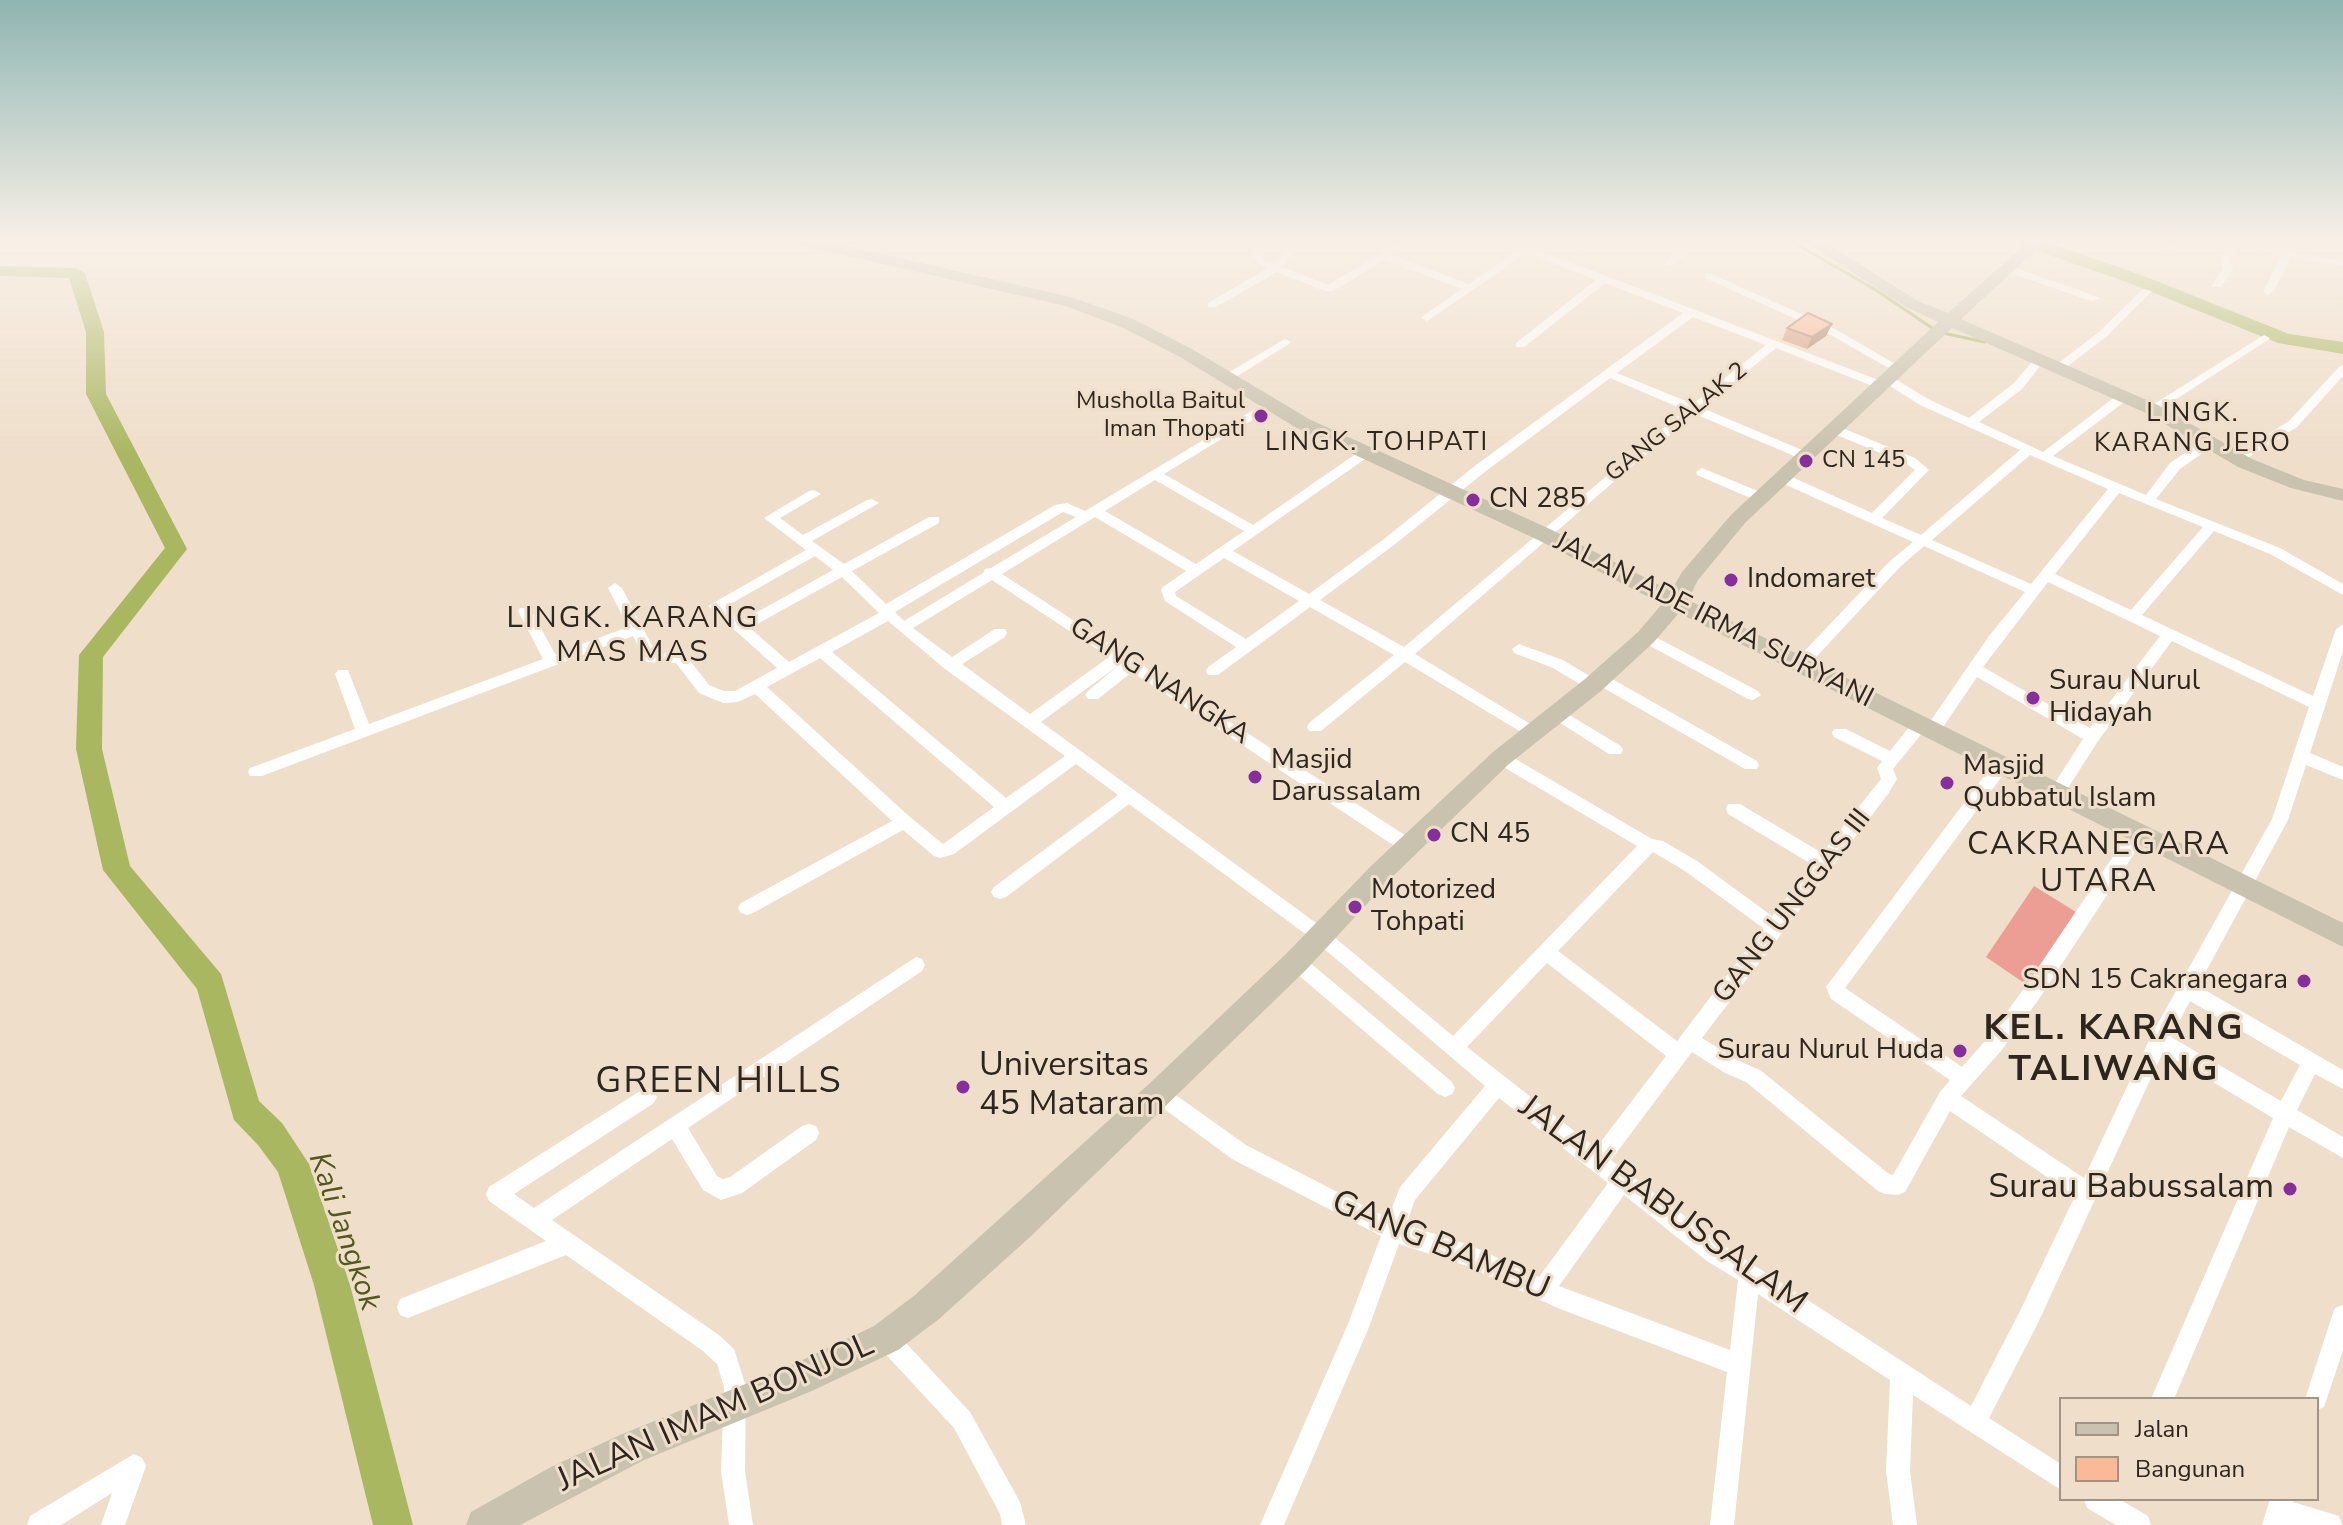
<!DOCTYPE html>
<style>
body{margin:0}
#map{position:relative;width:2343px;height:1525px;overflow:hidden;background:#efdeca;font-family:"Nunito Sans",sans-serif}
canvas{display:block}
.legend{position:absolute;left:2059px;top:1397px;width:260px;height:104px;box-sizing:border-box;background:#efdeca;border:2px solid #a19486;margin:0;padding:10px 14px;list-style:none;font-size:24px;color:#2c261f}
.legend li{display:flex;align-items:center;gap:16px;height:40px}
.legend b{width:40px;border:2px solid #a19486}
</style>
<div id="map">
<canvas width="2343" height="1525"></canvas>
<ul class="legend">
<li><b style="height:10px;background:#c9c2ae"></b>Jalan</li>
<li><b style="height:22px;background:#fab997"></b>Bangunan</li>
</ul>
</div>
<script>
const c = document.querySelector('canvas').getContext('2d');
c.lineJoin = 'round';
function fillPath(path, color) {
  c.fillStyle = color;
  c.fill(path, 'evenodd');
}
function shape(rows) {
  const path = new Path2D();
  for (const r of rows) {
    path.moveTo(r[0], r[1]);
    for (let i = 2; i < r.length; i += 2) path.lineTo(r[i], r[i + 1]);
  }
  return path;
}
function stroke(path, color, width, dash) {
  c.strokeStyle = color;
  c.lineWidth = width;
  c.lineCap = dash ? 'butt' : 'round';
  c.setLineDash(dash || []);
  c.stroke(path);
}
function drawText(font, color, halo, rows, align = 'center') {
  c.font = font + ' "Nunito Sans",sans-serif';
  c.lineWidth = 6;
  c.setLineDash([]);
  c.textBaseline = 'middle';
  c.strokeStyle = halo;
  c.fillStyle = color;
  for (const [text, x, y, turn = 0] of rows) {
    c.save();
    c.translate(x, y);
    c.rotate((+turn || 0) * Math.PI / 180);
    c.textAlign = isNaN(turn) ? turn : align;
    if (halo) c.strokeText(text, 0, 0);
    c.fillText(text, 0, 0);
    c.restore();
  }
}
fillPath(shape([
 [2034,886,2076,912,2030,987,1986,957]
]), '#ec9e95');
stroke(shape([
 [1791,241,1876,290,1935,330],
 [1943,333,1985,342]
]), '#aab761', 3);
fillPath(shape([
 [2019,241,2043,241,2144,276,2289,334,2343,342,2343,354,2278,343,2132,284,2021,245,2019,241],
 [0,266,76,268,85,273,104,332,106,394,187,549,103,657,102,749,130,866,221,974,259,1101,282,1123,309,1164,350,1285,413,1525,373,1525,314,1285,278,1172,258,1145,234,1120,197,989,103,870,76,749,79,655,165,548,86,394,86,332,69,278,0,276,0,266]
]), '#aab761');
fillPath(shape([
 [1260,241,1270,241,1261,259,1274,264,1291,242,1321,241,1313,247,1298,247,1282,267,1328,285,1402,241,1414,241,1392,255,1469,284,1530,241,1541,241,1533,248,1881,381,1881,375,1889,375,1928,399,1969,418,2014,383,2037,356,2045,356,2045,360,2022,389,1979,422,2043,452,2120,393,2128,393,2128,399,2053,456,2146,495,2170,463,2206,439,2214,439,2214,445,2180,469,2156,499,2280,548,2343,584,2343,595,2270,554,2214,531,2142,615,2313,696,2336,629,2343,624,2343,651,2310,753,2343,767,2343,780,2306,765,2288,820,2198,986,2343,1070,2343,1089,2315,1074,2297,1110,2343,1137,2343,1158,2289,1127,2174,1399,2151,1399,2273,1118,2163,1052,2037,1325,1989,1418,2061,1464,2061,1490,1913,1395,1910,1471,1917,1525,1893,1525,1886,1471,1890,1380,1758,1294,1734,1525,1710,1525,1727,1372,1560,1309,1467,1266,1399,1244,1369,1327,1284,1525,1260,1525,1348,1324,1381,1236,1232,1159,1152,1100,1149,1094,1152,1088,1159,1085,1166,1088,1246,1145,1388,1218,1400,1187,1485,1086,1315,941,1129,804,1006,897,1000,899,994,897,991,892,994,887,1118,795,1076,764,954,854,940,858,934,856,903,830,753,913,747,915,741,913,738,908,741,903,892,821,755,694,738,702,723,703,699,693,676,663,646,662,633,636,262,776,250,776,248,772,250,768,355,729,335,674,338,670,348,670,369,724,543,659,518,611,520,608,530,608,555,654,628,627,608,588,615,583,622,588,656,653,685,654,709,685,724,691,735,691,777,668,708,606,806,550,764,518,809,491,814,490,821,494,780,518,803,535,867,500,872,499,879,503,812,541,844,564,929,517,939,517,939,523,852,571,886,604,1055,505,1067,503,1085,511,1270,400,1274,401,1274,407,1164,474,1253,525,1360,451,1368,451,1368,457,1233,551,1309,594,1384,539,1476,465,1683,313,1605,283,1524,347,1516,347,1516,343,1596,280,1527,253,1427,321,1421,318,1423,316,1462,289,1385,260,1333,291,1325,291,1277,272,1216,307,1208,307,1208,303,1268,268,1251,259,1260,241],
 [1693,317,1766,345,1693,404,1617,373,1693,317],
 [1776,348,1875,387,1883,387,1884,382,1920,405,2020,450,1921,535,1882,518,1929,470,1915,458,1835,425,1827,425,1827,431,1907,464,1915,470,1872,513,1785,474,1775,474,1775,480,1913,542,1890,561,1794,662,1792,666,1794,670,1804,670,1900,567,1924,546,2025,592,1989,636,1927,726,1919,720,1913,722,1890,751,1846,729,1834,729,1832,733,1834,737,1882,761,1877,768,1881,779,1822,853,1740,804,1728,804,1726,809,1728,814,1813,865,1772,916,1697,861,1663,841,1652,839,1507,754,1495,754,1493,758,1495,762,1637,846,1453,1036,1327,931,1041,722,1120,664,1088,691,1085,695,1088,699,1098,699,1132,672,1402,851,1414,851,1416,846,1414,841,1002,574,1095,517,1186,571,1163,587,1161,590,1165,601,1236,647,1208,667,1206,671,1208,675,1218,675,1310,607,1394,655,1309,723,1307,727,1309,731,1321,731,1405,662,1531,738,1537,736,1539,732,1537,728,1415,654,1617,479,1695,414,1799,458,1807,458,1807,452,1702,408,1776,348],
 [1610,378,1685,410,1404,647,1320,600,1394,545,1486,471,1610,378],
 [2030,455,2108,489,2031,584,1932,540,2030,455],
 [1155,480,1244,531,1196,564,1105,511,1155,480],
 [2119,493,2203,527,2131,610,2055,574,2119,493],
 [1063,512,1076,517,991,568,985,569,983,573,904,621,895,612,1063,512],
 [815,556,833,570,741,621,725,607,815,556],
 [1224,558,1299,601,1246,639,1176,596,1175,592,1224,558],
 [842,577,879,613,789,662,750,628,842,577],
 [992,580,1109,657,1030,714,962,664,1005,637,1007,633,1005,629,995,629,952,657,913,628,992,580],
 [2048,582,2160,636,2090,728,1983,667,2048,582],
 [888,621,945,669,1065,756,1006,798,832,652,888,621],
 [2172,641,2309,707,2272,819,2152,1034,2084,1178,1961,1096,2001,1051,2039,999,2143,840,2145,835,2143,830,2131,830,2025,987,1987,1039,1962,1067,1845,988,2006,771,2008,767,2006,763,1994,763,1826,987,1831,999,1950,1080,1940,1092,1893,1175,1889,1174,1760,1070,1739,1061,1702,1038,1888,794,1897,779,1893,769,1924,731,1925,736,1937,736,1977,677,2083,739,2047,795,2049,799,2055,801,2061,799,2098,741,2172,641],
 [820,658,994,807,943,844,910,817,767,687,820,658],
 [1653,852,1685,871,1763,928,1677,1041,1558,951,1653,852],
 [1547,963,1666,1056,1596,1148,1467,1047,1547,963],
 [2190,1001,2300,1065,2281,1101,2171,1037,2190,1001],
 [1692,1052,1725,1073,1746,1082,1878,1191,1885,1194,1898,1195,1905,1192,1950,1111,2075,1196,2021,1309,1971,1406,1723,1245,1611,1160,1692,1052],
 [1499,1098,1608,1183,1539,1277,1470,1245,1406,1225,1415,1200,1499,1098],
 [1624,1195,1707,1261,1738,1280,1730,1350,1559,1286,1624,1195],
 [1557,241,1578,242,1593,241,1579,249,1557,241],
 [1690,241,1701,241,1673,266,1665,266,1665,262,1690,241],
 [2152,241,2175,247,2176,249,2171,252,2148,246,2148,242,2152,241],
 [2233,241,2251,241,2312,257,2343,260,2343,266,2291,258,2273,292,2268,295,2263,292,2282,255,2241,245,2230,260,2233,269,2221,287,2213,287,2212,285,2223,269,2220,260,2233,241],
 [2009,266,2099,297,2100,299,2091,301,2005,271,2004,269,2009,266],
 [1709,273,1837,330,1902,368,1892,370,1829,334,1705,278,1705,274,1709,273],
 [2143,289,2152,291,2107,336,2064,369,2056,369,2056,365,2099,332,2143,289],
 [2264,335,2270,338,2268,340,2156,412,2152,413,2146,409,2264,335],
 [1285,339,1291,342,1289,344,1231,380,1227,381,1221,377,1285,339],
 [2343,365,2343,376,2297,427,2241,462,2233,462,2233,456,2289,421,2339,367,2343,365],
 [1702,468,1765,494,1767,497,1760,501,1755,500,1697,475,1696,472,1702,468],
 [1646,632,1758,691,1761,695,1753,700,1748,699,1641,641,1639,637,1641,633,1646,632],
 [1519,644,1563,660,1593,678,1600,674,1605,675,1757,761,1759,765,1757,769,1745,769,1600,686,1593,690,1588,689,1553,668,1514,653,1512,649,1519,644],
 [1556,707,1621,746,1623,750,1621,754,1609,754,1551,717,1548,713,1551,709,1556,707],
 [1296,954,1302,956,1452,1082,1455,1088,1452,1094,1445,1097,1438,1094,1290,968,1287,962,1290,956,1296,954],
 [916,957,922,959,925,965,922,971,688,1128,717,1176,723,1179,730,1177,802,1126,809,1124,816,1126,819,1133,816,1140,742,1193,721,1200,703,1190,672,1139,552,1220,719,1335,734,1349,746,1387,745,1471,753,1525,729,1525,721,1471,724,1387,717,1364,703,1351,566,1255,408,1318,400,1315,397,1307,400,1299,546,1241,489,1201,486,1194,489,1187,640,1091,647,1088,654,1091,657,1097,654,1103,514,1194,534,1208,916,957],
 [2343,1305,2343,1350,2324,1407,2317,1410,2317,1399,2305,1399,2332,1316,2335,1308,2343,1305],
 [886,1327,894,1330,970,1412,1020,1502,1026,1525,1002,1525,1000,1514,954,1428,878,1346,875,1338,878,1330,886,1327],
 [134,1454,142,1458,146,1466,125,1525,101,1525,112,1493,61,1525,27,1525,30,1516,134,1454],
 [2084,1499,2119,1499,2148,1516,2151,1525,2116,1525,2087,1508,2084,1499],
 [2270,1499,2294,1499,2293,1502,2339,1516,2342,1525,2262,1525,2270,1499]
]), '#fff');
fillPath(shape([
 [796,241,824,241,1071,297,1133,319,1192,349,1309,419,1552,530,1671,591,1682,572,1731,515,1938,322,1906,307,1804,241,1823,241,1918,301,1948,313,2029,241,2046,241,1961,319,2158,405,2252,459,2304,480,2343,489,2343,501,2291,488,2238,467,2146,413,1952,328,1745,523,1698,580,1688,600,2343,923,2343,947,1679,613,1654,642,1601,691,1509,764,1389,880,1306,970,1030,1237,939,1319,898,1350,814,1390,644,1460,520,1525,466,1525,471,1512,551,1467,620,1435,792,1365,849,1338,874,1326,915,1295,1149,1084,1286,954,1371,866,1493,752,1585,679,1638,632,1662,604,1538,540,1295,427,1180,357,1121,327,1066,306,804,246,796,241]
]), '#c9c2ae');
fillPath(shape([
 [1832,324,1826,336,1807,349,1782,340,1787,328]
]), '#d79f82');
fillPath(shape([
 [1832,324,1826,336,1807,349,1812,337]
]), '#af826a');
const building = shape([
 [1808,313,1832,324,1812,337,1787,328,1808,313]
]);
fillPath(building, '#fab997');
stroke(building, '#af826a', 2);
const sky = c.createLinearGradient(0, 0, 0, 454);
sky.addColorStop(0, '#8fb5b2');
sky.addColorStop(0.53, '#f8f0e7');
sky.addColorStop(1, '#f8f0e700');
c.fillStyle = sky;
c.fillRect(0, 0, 2343, 454);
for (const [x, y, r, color] of [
 [1261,416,8,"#862e9b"],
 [1806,461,8,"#862e9b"],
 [1473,500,8,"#862e9b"],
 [1731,580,8,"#862e9b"],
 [2033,698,8,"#862e9b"],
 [1255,777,8,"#862e9b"],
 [1947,783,8,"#862e9b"],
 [1434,835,8,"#862e9b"],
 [1355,907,8,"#862e9b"],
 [2304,981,8,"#862e9b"],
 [1960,1051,8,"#862e9b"],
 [963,1087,8,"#862e9b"],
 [2290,1189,8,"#862e9b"]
]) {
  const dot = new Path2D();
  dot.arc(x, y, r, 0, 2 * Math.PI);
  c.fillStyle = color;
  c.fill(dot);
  stroke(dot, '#efdeca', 3);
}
drawText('24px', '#2c261f', '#efdeca', [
 ["Musholla Baitul",1245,402],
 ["Iman Thopati",1245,430],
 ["CN 145",1822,461,"left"]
], 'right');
drawText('24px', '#2c261f', '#efdeca', [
 ["GANG SALAK 2",1677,423,-39]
]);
c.letterSpacing = '2px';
drawText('26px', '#2c261f', '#efdeca', [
 ["LINGK.",2193,415],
 ["KARANG JERO",2193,445],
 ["LINGK. TOHPATI",1377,444]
]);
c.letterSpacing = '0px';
drawText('28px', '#2c261f', '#efdeca', [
 ["CN 285",1489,500],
 ["Indomaret",1747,580],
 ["Surau Nurul",2049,682],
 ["Hidayah",2049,714],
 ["Masjid",1271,761],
 ["Darussalam",1271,793],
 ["Masjid",1963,767],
 ["Qubbatul Islam",1963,799],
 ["CN 45",1450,835],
 ["Motorized",1371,891],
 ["Tohpati",1371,923],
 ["SDN 15 Cakranegara",2288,981,"right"],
 ["Surau Nurul Huda",1944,1051,"right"]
], 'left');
drawText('28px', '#2c261f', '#efdeca', [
 ["JALAN ADE IRMA SURYANI",1713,621,27],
 ["GANG NANGKA",1159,682,33],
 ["GANG UNGGAS III",1793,907,-52]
]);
c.letterSpacing = '2px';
drawText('30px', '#2c261f', '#efdeca', [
 ["LINGK. KARANG",633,620],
 ["MAS MAS",633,654]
]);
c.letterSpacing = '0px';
drawText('italic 30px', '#51581a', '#efdeca', [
 ["Kali Jangkok",343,1232,71]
]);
c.letterSpacing = '2px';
drawText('32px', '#2c261f', '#efdeca', [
 ["CAKRANEGARA",2099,846],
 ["UTARA",2099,883]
]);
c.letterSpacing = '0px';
drawText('34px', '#2c261f', '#efdeca', [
 ["Universitas",979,1067],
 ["45 Mataram",979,1106],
 ["Surau Babussalam",2274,1189,"right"]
], 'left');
drawText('34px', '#2c261f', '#efdeca', [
 ["JALAN BABUSSALAM",1662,1206,36],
 ["GANG BAMBU",1440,1247,23],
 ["JALAN IMAM BONJOL",716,1414,-24]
]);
c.letterSpacing = '2px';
drawText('bold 36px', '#2c261f', '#efdeca', [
 ["KEL. KARANG",2114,1030],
 ["TALIWANG",2114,1071]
]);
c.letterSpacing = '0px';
c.letterSpacing = '2px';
drawText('36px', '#2c261f', '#efdeca', [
 ["GREEN HILLS",719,1083]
]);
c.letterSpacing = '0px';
</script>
